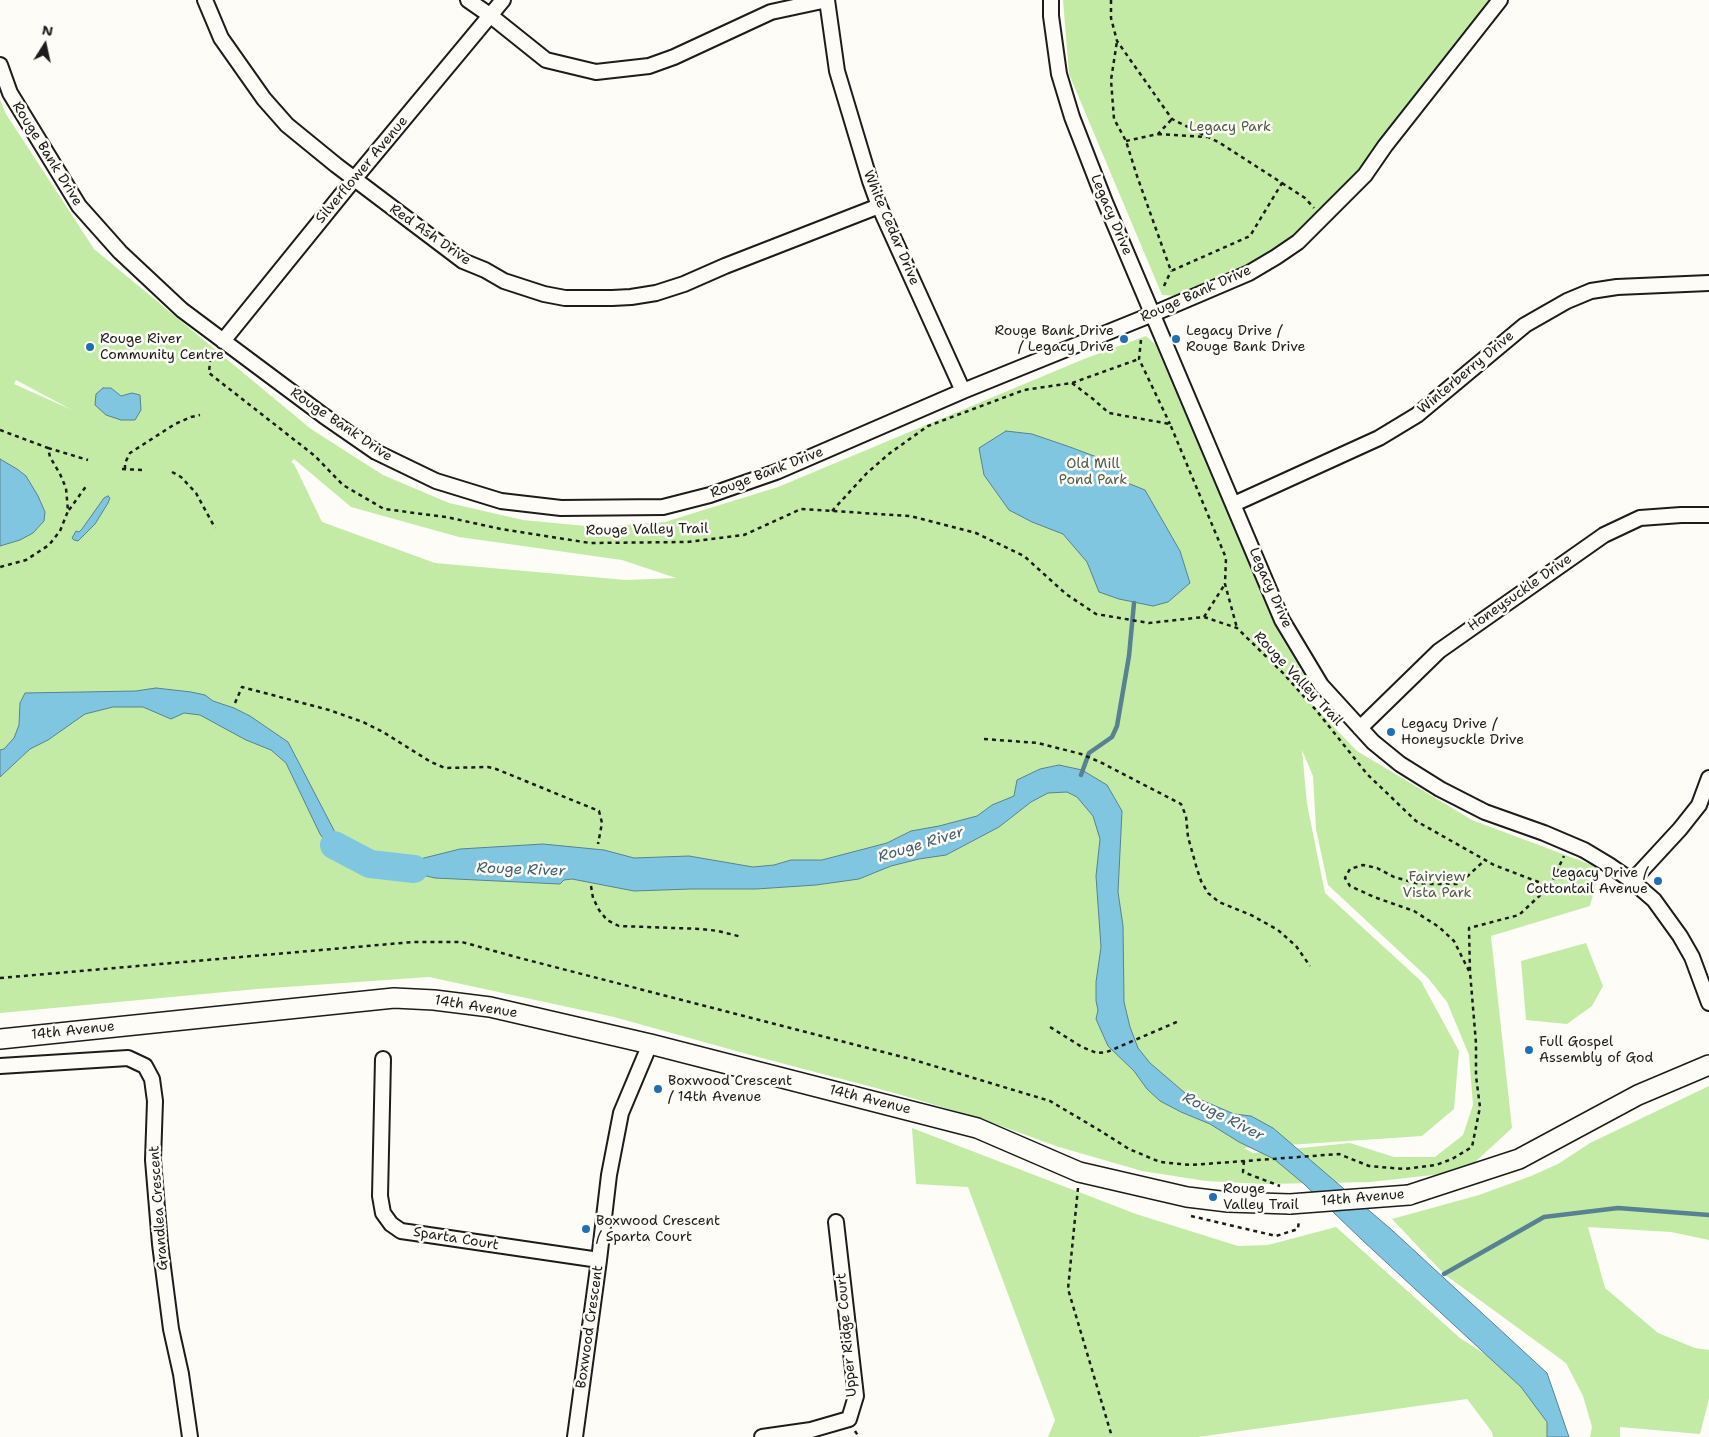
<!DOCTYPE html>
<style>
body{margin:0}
#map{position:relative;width:1709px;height:1437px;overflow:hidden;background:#fdfcf7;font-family:"Shantell Sans",sans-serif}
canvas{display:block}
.north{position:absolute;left:20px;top:20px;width:50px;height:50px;-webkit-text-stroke:4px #fdfcf7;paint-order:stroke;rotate:10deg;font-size:14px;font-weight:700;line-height:20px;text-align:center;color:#1c1c1c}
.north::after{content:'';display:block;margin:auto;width:18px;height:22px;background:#1c1c1c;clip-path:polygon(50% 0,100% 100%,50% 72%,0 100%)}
</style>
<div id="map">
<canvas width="1709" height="1437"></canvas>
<div class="north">N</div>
</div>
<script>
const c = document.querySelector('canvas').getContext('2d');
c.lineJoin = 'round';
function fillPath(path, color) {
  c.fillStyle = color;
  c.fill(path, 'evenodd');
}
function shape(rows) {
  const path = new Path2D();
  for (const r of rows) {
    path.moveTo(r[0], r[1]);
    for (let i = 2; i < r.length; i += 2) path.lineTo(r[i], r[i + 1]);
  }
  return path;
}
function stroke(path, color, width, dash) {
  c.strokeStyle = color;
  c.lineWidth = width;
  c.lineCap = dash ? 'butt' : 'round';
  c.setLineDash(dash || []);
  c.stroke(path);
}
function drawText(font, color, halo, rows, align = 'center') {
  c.font = font + ' "Shantell Sans",sans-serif';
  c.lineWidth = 5;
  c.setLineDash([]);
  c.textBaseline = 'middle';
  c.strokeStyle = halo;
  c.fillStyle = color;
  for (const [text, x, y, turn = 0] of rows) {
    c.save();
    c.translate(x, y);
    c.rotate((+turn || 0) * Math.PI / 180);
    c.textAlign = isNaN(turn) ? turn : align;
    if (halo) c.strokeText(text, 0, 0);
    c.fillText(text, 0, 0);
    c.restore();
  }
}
fillPath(shape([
 [1063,0,1489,0,1361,171,1298,238,1255,261,1176,296,1162,295,1069,74],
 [0,100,6,114,94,249,311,429,383,475,449,503,523,520,596,527,665,522,778,487,1084,359,1146,336,1155,344,1279,633,1304,675,1295,687,1357,751,1472,820,1600,868,1590,906,1491,936,1512,1128,1475,1162,1442,1174,1370,1182,1263,1184,1206,1181,1142,1171,1059,1147,979,1118,891,1092,747,1054,614,1017,429,977,257,989,0,1013],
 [16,380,72,410,14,384],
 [294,459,351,507,459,537,622,560,676,578,626,580,435,563,322,522,294,464,291,462],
 [1302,750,1313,776,1316,829,1328,885,1428,978,1447,1002,1469,1055,1473,1105,1463,1135,1435,1157,1394,1157,1350,1143,1253,1153,1244,1148,1422,1136,1454,1109,1459,1051,1421,981,1325,893,1307,804],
 [1586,943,1603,986,1592,1006,1567,1024,1526,1020,1521,961],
 [1709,1086,1709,1240,1671,1232,1588,1227,1605,1288,1658,1333,1695,1348,1709,1350,1709,1399,1700,1434,1620,1427,1620,1437,1590,1437,1592,1427,1583,1396,1566,1363,1444,1274,1392,1219,1479,1195,1531,1176,1558,1164,1590,1143],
 [912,1128,1136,1214,1238,1246,1268,1245,1336,1227,1460,1338,1499,1363,1527,1393,1547,1422,1548,1437,1493,1437,1492,1432,1467,1399,1198,1437,1048,1437,1055,1420,968,1187,916,1184]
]), '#c3eba6');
const water = shape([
 [103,388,111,388,121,396,132,393,140,395,141,410,135,420,121,420,106,415,95,405,96,394,103,388],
 [1006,431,1032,434,1070,447,1118,465,1125,482,1145,490,1180,551,1190,583,1168,602,1153,606,1119,599,1099,592,1087,562,1063,534,1032,522,1009,510,984,475,979,448,1006,431],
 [0,459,17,469,26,476,38,496,45,512,44,521,33,533,20,540,0,546,0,459],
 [108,496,110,498,108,503,95,524,78,541,74,540,72,538,76,531,79,532,82,529,104,498,108,496],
 [156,688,191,692,205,695,213,701,234,708,250,716,288,742,337,836,354,850,382,857,420,859,460,849,543,844,604,850,634,858,689,856,753,867,774,865,791,860,822,860,887,843,911,831,939,826,977,816,992,805,1014,796,1017,780,1040,769,1059,765,1082,770,1107,785,1122,811,1118,892,1123,926,1124,1002,1130,1027,1138,1048,1150,1063,1185,1093,1234,1114,1251,1116,1273,1128,1393,1231,1547,1373,1569,1437,1547,1437,1547,1422,1521,1387,1361,1239,1304,1184,1274,1159,1239,1142,1210,1124,1181,1112,1160,1101,1147,1089,1134,1071,1108,1046,1096,1019,1098,1010,1096,1001,1096,982,1101,947,1096,876,1100,839,1093,816,1077,797,1067,792,1048,793,1031,802,999,827,946,855,919,859,891,866,859,879,816,885,756,889,691,889,634,891,572,879,564,880,560,884,435,878,335,855,320,834,286,763,271,750,246,740,200,715,184,713,171,719,143,707,113,707,85,714,48,740,30,749,0,777,0,750,4,749,14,738,19,725,20,703,25,693,136,691,156,688]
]);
fillPath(water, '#80c6e1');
stroke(water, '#588292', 1);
stroke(shape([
 [1081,775,1089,753,1112,737,1117,726,1129,656,1134,603],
 [1444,1274,1544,1217,1618,1208,1709,1215]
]), '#588292', 4.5);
stroke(shape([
 [334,845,370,864,414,869]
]), '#80c6e1', 28);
const street = shape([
 [205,0,221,38,264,99,287,125,336,165,463,261,485,270,504,281,544,294,565,298,612,298,631,297,656,293,684,284,725,266,879,206],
 [468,0,491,16,546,60,596,72,649,66,674,57,771,12,827,0],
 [827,0,837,71,870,181,879,206,963,391],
 [1051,0,1051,16,1059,74,1072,117,1105,202,1282,620,1321,685,1373,742,1400,764,1440,789,1485,812,1544,833,1584,850,1609,865,1632,881,1654,900,1680,936,1692,957,1709,1003],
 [0,65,10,93,79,206,120,252,182,310,324,416,376,452,436,481,501,501,561,508,663,507,710,495,776,472,963,391,1153,314,1249,273,1276,257,1298,242,1365,175,1385,146,1500,0],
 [223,341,355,178,503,0],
 [1234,504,1379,438,1417,415,1525,325,1567,301,1591,291,1617,287,1709,283],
 [1360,728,1439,651,1604,535,1640,518,1681,515,1709,515],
 [1632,881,1680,829,1699,805,1709,778],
 [383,1059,380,1196,383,1213,391,1224,401,1231,415,1233,599,1260],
 [0,1066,128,1058,145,1066,152,1079,155,1101,153,1160,160,1244,171,1329,181,1374,190,1437],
 [575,1437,599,1260,609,1175,621,1113,650,1044],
 [762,1437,811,1430,849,1419,856,1396,836,1222]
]);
const secondary = shape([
 [0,1039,394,998,434,1000,490,1007,650,1044,977,1128,1079,1172,1187,1197,1228,1202,1290,1204],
 [1409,1195,1519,1159,1638,1095,1709,1065]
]);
stroke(street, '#1c1c1c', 18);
stroke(secondary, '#1c1c1c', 22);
stroke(shape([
 [1111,0,1111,18,1117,41,1172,119,1220,143,1282,183,1250,236,1171,271,1137,176,1126,141,1114,119,1111,80,1117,41],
 [1158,134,1207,137],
 [1126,141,1158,134,1172,119],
 [1282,183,1305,198,1314,208],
 [1164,286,1171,271],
 [1141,340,1139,359,1170,424],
 [211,350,209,373,315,456,343,485,384,509,446,517,501,529,590,543,687,542,744,535,801,509,910,516,976,533,1024,556,1066,594,1096,614,1149,623,1204,617,1237,628,1282,672,1316,710,1367,774,1416,821,1494,865,1554,888,1601,889,1607,882],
 [1072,383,1093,399,1109,413,1170,424,1226,558,1225,584,1237,628],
 [0,430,48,448,50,457,60,474,66,488,68,511,60,531,49,545,26,560,0,567],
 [48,448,88,460],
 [122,469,143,470],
 [125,469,125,463,130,453,175,424,191,417,200,415],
 [172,472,181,477,196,493,215,528],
 [69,510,87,485],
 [832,511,867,473,890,453,928,426,1024,390,1072,383,1139,359],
 [1204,617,1225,584],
 [235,703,242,687,329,710,363,722,383,732,431,762,445,768,488,767,496,769,599,811,602,823,598,844],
 [984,739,1038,743,1081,754,1100,762,1181,804,1186,816,1188,837,1197,869,1201,881,1208,893,1219,902,1251,915,1278,930,1296,946,1310,966],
 [591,886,593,898,599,910,607,920,619,926,702,929,718,931,742,937],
 [1469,971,1454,941,1439,927,1414,911,1374,897,1350,886,1345,878,1350,869,1363,865,1377,868,1394,877,1419,884,1459,884,1485,860],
 [0,978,413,942,462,942,516,957,914,1060,1050,1101,1099,1130,1129,1149,1160,1162,1191,1165,1339,1154,1369,1166,1404,1169,1436,1165,1452,1159,1472,1147,1480,1107,1476,1076,1476,1043,1470,972,1469,928,1519,915,1550,886,1564,856],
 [1050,1027,1082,1047,1097,1053,1107,1052,1179,1021],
 [1244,1161,1243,1172,1280,1186],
 [1078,1188,1068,1289,1112,1437],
 [1191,1216,1276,1236,1298,1229,1299,1220],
 [855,1431,859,1437]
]), '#1c1c1c', 2.5, [4, 4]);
stroke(street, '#fdfcf7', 14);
stroke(secondary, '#fdfcf7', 19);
const secondaryBridge = shape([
 [1290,1204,1409,1195]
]);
stroke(secondaryBridge, '#1c1c1c', 22, []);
stroke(secondaryBridge, '#fdfcf7', 19);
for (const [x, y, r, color] of [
 [1124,339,5,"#1f6fb2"],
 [1176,339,5,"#1f6fb2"],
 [90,347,5,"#1f6fb2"],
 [1391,732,5,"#1f6fb2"],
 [1658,881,5,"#1f6fb2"],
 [1529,1050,5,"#1f6fb2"],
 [658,1089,5,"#1f6fb2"],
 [1213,1197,5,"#1f6fb2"],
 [586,1229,5,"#1f6fb2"]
]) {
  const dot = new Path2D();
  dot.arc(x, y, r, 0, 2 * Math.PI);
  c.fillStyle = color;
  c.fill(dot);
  stroke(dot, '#fdfcf7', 2);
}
drawText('14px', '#4e5a45', '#fdfcf7', [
 ["Legacy Park",1230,127],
 ["Old Mill",1093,464],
 ["Pond Park",1093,480],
 ["Fairview",1437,877],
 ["Vista Park",1437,893]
]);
drawText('14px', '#1c1c1c', '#fdfcf7', [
 ["Rouge Bank Drive",47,154,58],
 ["Silverflower Avenue",362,170,-50],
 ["Legacy Drive",1111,215,67],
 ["White Cedar Drive",891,228,67],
 ["Red Ash Drive",430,235,35],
 ["Rouge Bank Drive",1196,294,-24],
 ["Winterberry Drive",1466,373,-40],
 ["Rouge Bank Drive",341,425,34],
 ["Rouge Bank Drive",767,473,-21],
 ["Rouge Valley Trail",647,530,-1],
 ["Legacy Drive",1270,588,66],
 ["Honeysuckle Drive",1520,593,-35],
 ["Rouge Valley Trail",1298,679,47],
 ["14th Avenue",476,1007,9],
 ["14th Avenue",73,1031,-6],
 ["14th Avenue",870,1100,14],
 ["14th Avenue",1363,1198,-5],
 ["Grandlea Crescent",159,1208,-94],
 ["Sparta Court",456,1239,9],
 ["Boxwood Crescent",590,1327,-82],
 ["Upper Ridge Court",847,1335,-95]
]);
drawText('14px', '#1c1c1c', '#fdfcf7', [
 ["Rouge Bank Drive",1114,331,"right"],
 ["/ Legacy Drive",1114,347,"right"],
 ["Legacy Drive /",1186,331],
 ["Rouge Bank Drive",1186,347],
 ["Rouge River",100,339],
 ["Community Centre",100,355],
 ["Legacy Drive /",1401,724],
 ["Honeysuckle Drive",1401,740],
 ["Legacy Drive /",1648,873,"right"],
 ["Cottontail Avenue",1648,889,"right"],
 ["Full Gospel",1539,1042],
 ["Assembly of God",1539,1058],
 ["Boxwood Crescent",668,1081],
 ["/ 14th Avenue",668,1097],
 ["Rouge",1223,1189],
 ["Valley Trail",1223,1205],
 ["Boxwood Crescent",596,1221],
 ["/ Sparta Court",596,1237]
], 'left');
drawText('italic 15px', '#44606b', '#fdfcf7', [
 ["Rouge River",921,845,-17],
 ["Rouge River",521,870,2],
 ["Rouge River",1223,1117,27]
]);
</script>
